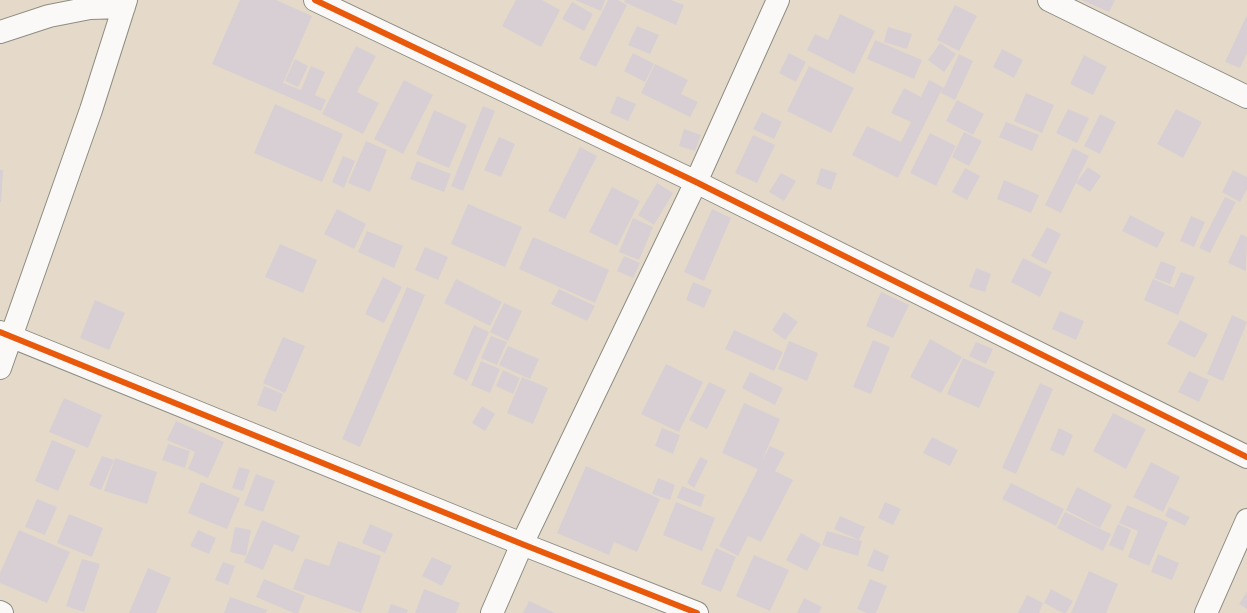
<!DOCTYPE html>
<style>
body{margin:0}
canvas{display:block;background:#e5dac9}
</style>
<canvas width="1247" height="613"></canvas>
<script>
const c = document.querySelector('canvas').getContext('2d');
c.lineJoin = 'round';
function fillPath(path, color) {
  c.fillStyle = color;
  c.fill(path, 'evenodd');
}
function shape(rows) {
  const path = new Path2D();
  for (const r of rows) {
    path.moveTo(r[0], r[1]);
    for (let i = 2; i < r.length; i += 2) path.lineTo(r[i], r[i + 1]);
  }
  return path;
}
function stroke(path, color, width, dash) {
  c.strokeStyle = color;
  c.lineWidth = width;
  c.lineCap = dash ? 'butt' : 'round';
  c.setLineDash(dash || []);
  c.stroke(path);
}
fillPath(shape([
 [240,0,276,0,312,16,283,83,301,90,311,66,325,72,315,95,326,100,321,111,212,64],
 [516,0,542,0,560,10,541,47,502,26],
 [575,0,605,0,601,11],
 [608,0,618,0,627,5,596,67,579,59],
 [625,0,671,0,684,5,676,25,624,2],
 [1081,0,1115,0,1109,12],
 [572,2,593,14,584,31,562,19],
 [955,5,977,16,959,51,937,40],
 [840,14,875,31,854,74,807,50,815,34,828,40],
 [1247,15,1247,53,1240,68,1225,62],
 [637,26,659,35,650,54,628,45],
 [888,27,912,34,907,49,884,42],
 [875,40,922,60,914,79,867,59],
 [940,43,956,54,944,72,928,60],
 [356,46,376,56,357,92,379,103,363,134,322,114],
 [1002,49,1023,60,1014,78,993,67],
 [633,53,654,64,645,82,624,71],
 [789,53,806,62,796,82,779,73],
 [959,54,973,61,955,100,941,93,942,89,898,178,852,155,867,126,901,142,911,122,891,113,904,88,921,97,929,80,944,88],
 [1084,55,1107,67,1093,95,1070,84],
 [295,59,308,66,298,87,285,81],
 [655,64,688,80,681,94,698,102,690,117,641,93],
 [809,66,854,88,831,133,787,111],
 [404,80,433,95,403,154,374,139],
 [1026,93,1054,105,1042,133,1014,121],
 [617,96,636,104,628,121,610,113],
 [957,100,984,114,973,135,946,121],
 [275,104,343,134,322,182,254,153],
 [483,106,495,111,463,191,451,186],
 [1068,109,1089,118,1077,143,1056,133],
 [1176,109,1202,122,1183,158,1157,144],
 [434,110,467,125,449,168,416,154],
 [762,112,782,122,774,139,753,129],
 [1100,114,1116,122,1100,154,1084,146],
 [1006,122,1039,135,1032,151,999,137],
 [684,129,701,135,695,151,679,146],
 [964,132,982,141,969,166,952,157],
 [930,133,956,146,936,186,910,173],
 [753,135,775,145,757,183,735,173],
 [499,137,515,144,501,177,484,170],
 [366,141,387,150,370,192,348,183],
 [580,147,597,156,565,219,548,211],
 [1073,148,1089,156,1061,213,1045,205],
 [343,156,355,161,344,188,332,182],
 [417,161,451,174,444,192,410,179],
 [1088,167,1101,176,1090,192,1076,183],
 [821,168,837,173,831,190,816,184],
 [965,168,980,176,967,200,952,192],
 [0,170,3,170,1,202,0,202],
 [1233,170,1247,177,1247,189,1240,202,1222,192],
 [781,173,796,181,784,201,769,192],
 [1004,180,1039,195,1031,213,997,199],
 [657,183,673,193,654,225,638,215],
 [612,187,640,201,617,246,589,232],
 [1225,197,1236,202,1210,253,1199,248],
 [468,204,522,227,505,267,451,244],
 [337,209,366,224,354,249,324,234],
 [712,209,731,218,704,281,684,272],
 [1130,215,1165,233,1157,248,1122,231],
 [1191,216,1205,222,1194,247,1180,241],
 [633,218,653,227,639,260,619,252],
 [1047,227,1061,234,1046,264,1031,256],
 [367,231,403,246,394,268,358,252],
 [1241,234,1247,237,1246,271,1228,263],
 [533,237,609,270,595,303,519,269],
 [280,244,317,260,303,293,265,277],
 [425,247,448,257,438,280,415,270],
 [624,256,640,263,633,278,617,271],
 [1023,258,1052,272,1040,297,1011,282],
 [1161,261,1176,267,1170,284,1154,278],
 [976,268,991,274,985,292,969,287],
 [1181,272,1195,277,1178,315,1144,300,1153,279,1174,288],
 [383,277,402,287,384,323,365,314],
 [456,279,502,302,490,326,444,303],
 [693,282,712,290,704,308,686,300],
 [407,287,425,295,360,447,342,439],
 [559,289,595,306,587,321,551,304],
 [881,292,909,305,893,338,866,326],
 [95,300,125,313,109,350,80,338],
 [504,303,522,311,508,341,490,332],
 [1060,311,1084,321,1076,340,1052,329],
 [784,312,798,322,785,340,772,330],
 [1232,315,1247,322,1223,381,1207,374],
 [1180,320,1208,334,1195,358,1167,344],
 [474,325,489,332,467,381,453,374],
 [734,330,783,352,774,371,725,349],
 [491,336,507,342,497,365,481,358],
 [283,337,305,346,285,393,263,383],
 [930,339,962,357,941,393,910,377],
 [873,340,890,347,871,394,853,387],
 [789,341,818,353,807,381,778,369],
 [976,342,993,349,986,364,969,356],
 [508,346,539,359,530,379,499,365],
 [963,358,995,372,979,408,947,394],
 [481,361,500,369,490,393,471,385],
 [666,364,703,382,679,432,641,414],
 [503,370,520,378,513,394,496,386],
 [1189,371,1209,380,1199,402,1178,392],
 [750,372,783,388,775,405,742,388],
 [522,377,548,388,533,424,507,413],
 [709,382,726,390,707,429,689,420],
 [1040,383,1053,389,1016,474,1002,468],
 [264,386,283,394,276,412,257,405],
 [64,398,102,415,88,448,49,432],
 [744,403,780,419,761,463,770,446,785,453,775,471,793,480,761,542,748,536,738,556,719,546,758,469,722,453],
 [482,406,495,414,485,431,472,423],
 [1113,413,1146,429,1126,469,1093,451],
 [176,421,224,442,208,478,188,469,195,452,167,440],
 [662,428,680,435,673,454,655,446],
 [1059,428,1073,435,1064,456,1050,450],
 [932,437,958,450,950,466,923,453],
 [52,440,76,450,58,491,35,481],
 [168,444,190,451,185,468,162,460],
 [102,456,114,460,101,490,89,485],
 [700,457,708,461,694,488,687,483],
 [115,458,157,472,147,504,104,491],
 [1151,462,1180,477,1163,512,1133,497],
 [586,466,660,499,637,552,614,542,609,555,557,533],
 [239,467,250,470,243,491,232,488],
 [256,474,275,481,263,512,244,505],
 [658,478,675,485,670,500,652,494],
 [201,482,240,498,227,529,188,513],
 [1011,483,1064,509,1056,526,1002,499],
 [682,486,705,495,701,507,677,498],
 [1077,487,1112,505,1100,528,1066,510],
 [37,499,57,507,45,535,25,527],
 [676,502,715,518,702,551,663,535],
 [885,502,901,509,893,525,878,518],
 [1127,505,1168,522,1149,566,1128,557,1138,531,1119,523],
 [1169,507,1190,517,1185,526,1165,516],
 [1065,512,1111,534,1103,551,1057,528],
 [69,514,103,528,92,557,57,543],
 [840,516,865,527,859,540,834,529],
 [262,520,300,536,293,552,274,544,263,570,244,562],
 [370,524,393,534,385,553,362,543],
 [1118,524,1131,530,1123,551,1109,545],
 [235,527,251,530,246,556,230,552],
 [19,530,70,552,47,603,0,583,0,573],
 [198,530,216,538,209,554,190,546],
 [827,531,862,541,858,556,822,545],
 [801,533,821,544,807,571,786,560],
 [338,541,381,556,361,613,293,589,305,558,329,566],
 [716,548,736,557,721,592,701,584],
 [874,549,889,556,883,572,867,566],
 [1158,554,1179,563,1172,580,1151,572],
 [754,555,789,570,770,611,736,596],
 [432,557,452,566,442,586,422,576],
 [82,559,100,564,84,612,66,606],
 [223,562,235,566,228,585,215,580],
 [148,568,171,578,156,613,129,613],
 [1089,571,1118,584,1106,613,1071,613],
 [264,579,305,596,298,613,294,613,256,597],
 [870,579,887,586,876,613,867,613,857,609],
 [424,589,460,603,456,613,415,613],
 [1051,589,1073,601,1066,613,1063,613,1044,603],
 [1247,592,1247,609,1239,604],
 [1027,595,1043,603,1039,613,1018,613],
 [230,597,267,610,266,613,224,613],
 [804,598,822,607,819,613,797,613],
 [529,601,555,613,523,613],
 [391,604,408,610,407,613,388,613]
]), '#d7cfd3');
const minor = shape([
 [315,0,696,182,1247,457],
 [1049,0,1247,97],
 [0,32,49,16,90,8,124,7],
 [0,332,522,544,697,613],
 [0,368,91,110,126,0],
 [0,612,2,613],
 [492,613,522,544,696,182,778,0],
 [1206,613,1247,520]
]);
stroke(minor, '#8d8d83', 24);
stroke(minor, '#fbf9f7', 22);
stroke(shape([
 [315,0,696,182,1247,457],
 [0,332,522,544,697,613]
]), '#e8590c', 6);
</script>
